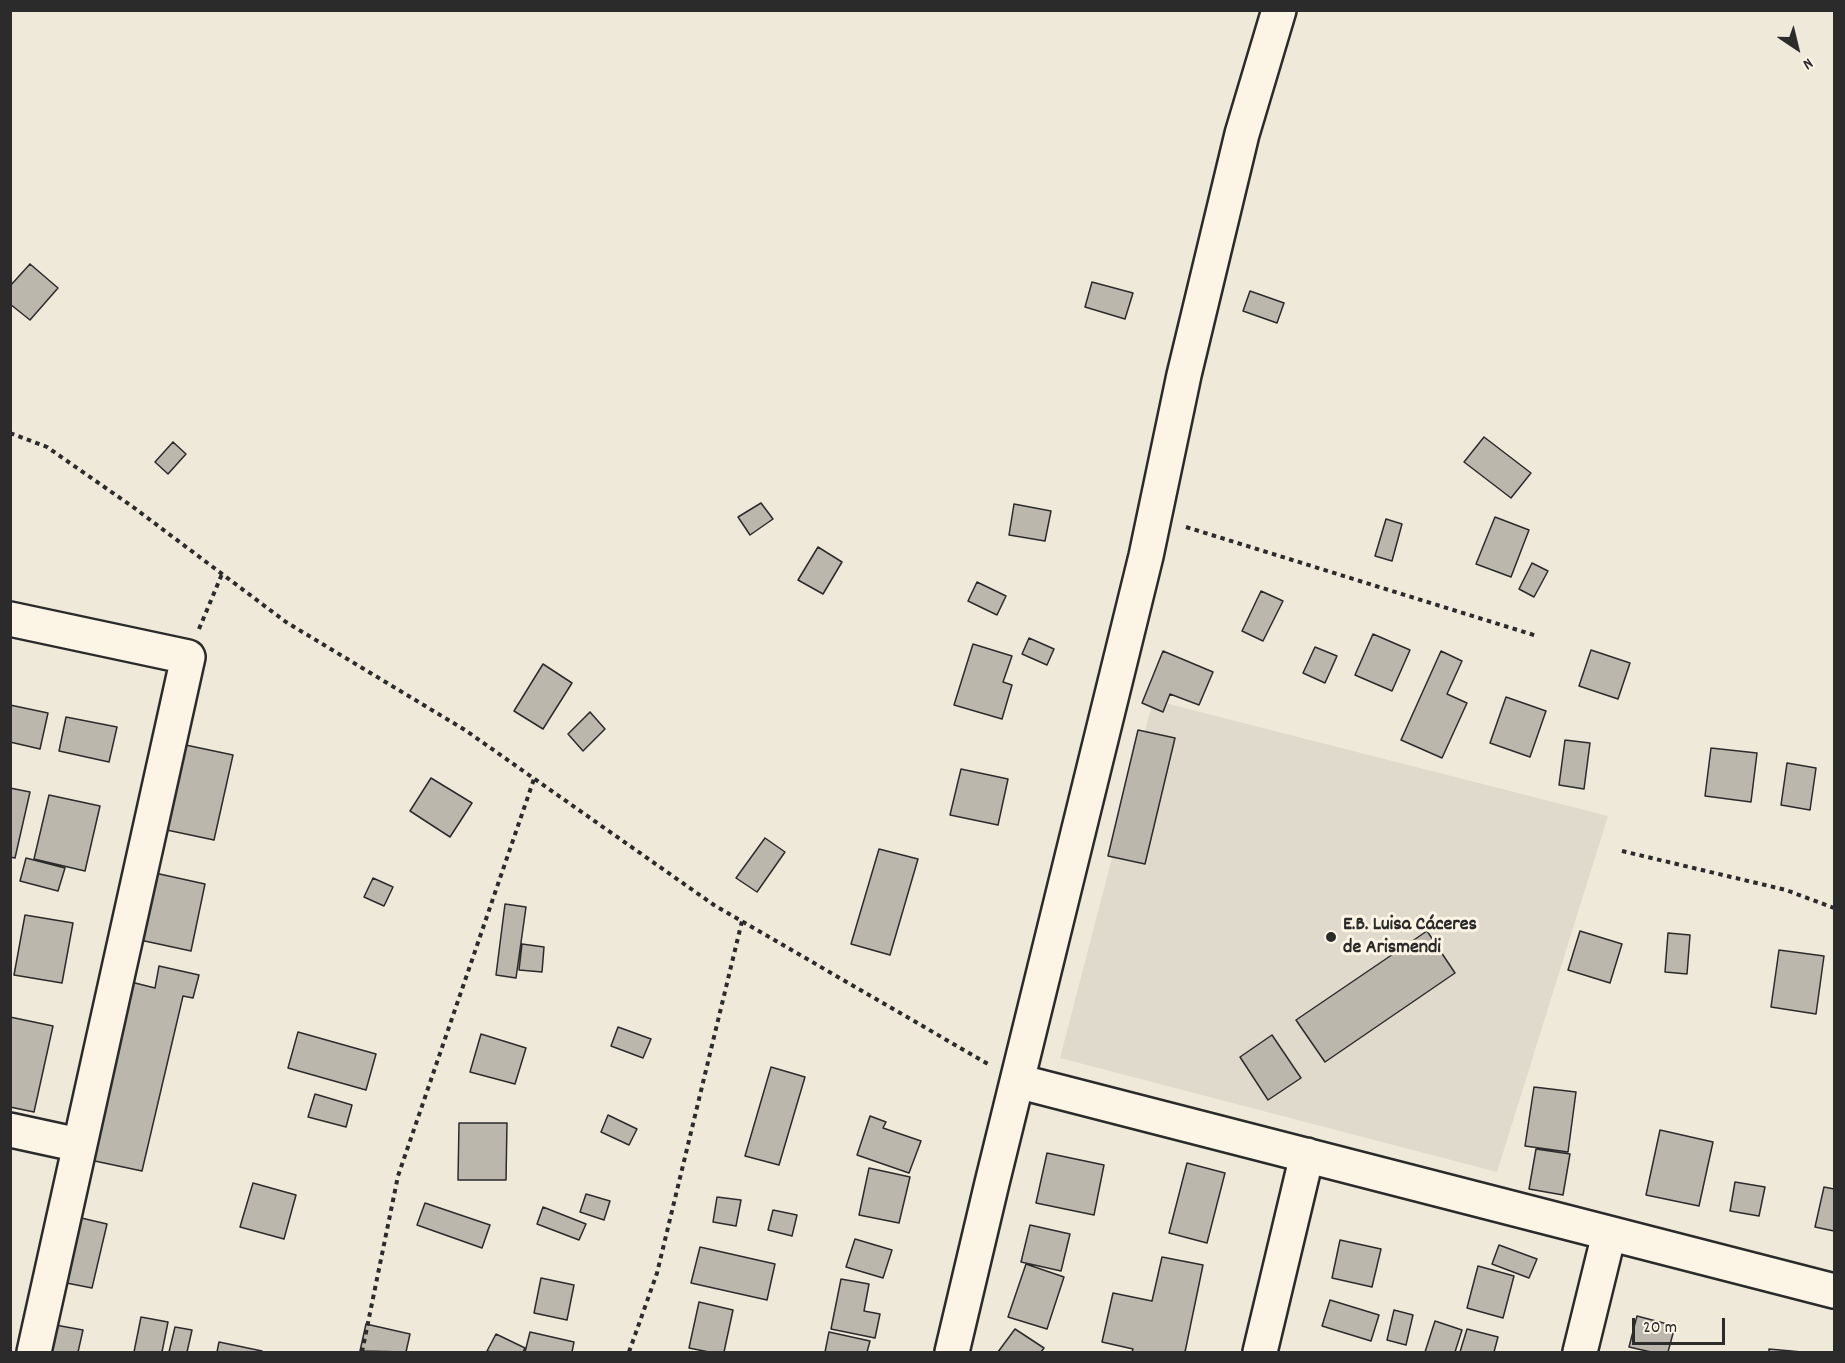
<!DOCTYPE html>
<meta charset="utf-8">
<style>
body{margin:0}
#map{position:relative;width:1845px;height:1363px;overflow:hidden;background:#efe9da;font-family:Dekko,sans-serif}
canvas{display:block}
.frame{position:absolute;inset:0;border:12px solid #2b2b2b;pointer-events:none}
.north{position:absolute;left:1767px;top:18px;width:60px;height:60px;-webkit-text-stroke:4px #fcf5e5;paint-order:stroke;rotate:145deg;font-size:16px;font-weight:700;line-height:24px;text-align:center;color:#2b2b2b}
.north::after{content:'';display:block;margin:auto;width:21px;height:27px;background:#2b2b2b;clip-path:polygon(50% 0,100% 100%,50% 72%,0 100%)}
.scale{position:absolute;left:1632px;top:1318px;width:93px;height:27px;box-sizing:border-box;border:3px solid #2b2b2b;border-top:0;padding-left:8px;font-size:18px;line-height:21px;white-space:nowrap;color:#2b2b2b;-webkit-text-stroke:4px #fcf5e5;paint-order:stroke}
</style>
<div id="map">
<canvas width="1845" height="1363"></canvas>
<div class="frame"></div>
<div class="north">N</div>
<div class="scale">20 m</div>
</div>
<script>
const c = document.querySelector('canvas').getContext('2d');
c.lineJoin = 'round';
function fillPath(path, color) {
  c.fillStyle = color;
  c.fill(path, 'evenodd');
}
function shape(rows) {
  const path = new Path2D();
  for (const r of rows) {
    path.moveTo(r[0], r[1]);
    for (let i = 2; i < r.length; i += 2) path.lineTo(r[i], r[i + 1]);
  }
  return path;
}
function stroke(path, color, width, dash) {
  c.strokeStyle = color;
  c.lineWidth = width;
  c.lineCap = dash ? 'butt' : 'round';
  c.setLineDash(dash || []);
  c.stroke(path);
}
function drawText(font, color, halo, rows, align = 'center') {
  c.font = font + ' Dekko,sans-serif';
  c.lineWidth = 6;
  c.setLineDash([]);
  c.textBaseline = 'middle';
  c.strokeStyle = halo;
  c.fillStyle = color;
  for (const [text, x, y, turn = 0] of rows) {
    c.save();
    c.translate(x, y);
    c.rotate((+turn || 0) * Math.PI / 180);
    c.textAlign = isNaN(turn) ? turn : align;
    if (halo) c.strokeText(text, 0, 0);
    c.fillText(text, 0, 0);
    c.restore();
  }
}
fillPath(shape([
 [1153,700,1608,816,1497,1172,1060,1058]
]), '#e0dacc');
const building = shape([
 [30,264,58,288,30,320,10,304,10,286,30,264],
 [1092,282,1133,293,1125,319,1085,307,1092,282],
 [1250,291,1284,303,1277,323,1243,311,1250,291],
 [1484,437,1531,473,1511,498,1464,462,1484,437],
 [173,442,186,454,168,474,155,462,173,442],
 [761,503,773,519,750,535,738,517,761,503],
 [1014,504,1051,511,1045,541,1009,535,1014,504],
 [1495,517,1529,530,1511,577,1476,564,1495,517],
 [1386,519,1402,524,1392,561,1375,556,1386,519],
 [818,547,842,562,823,594,798,580,818,547],
 [1532,563,1548,571,1534,597,1519,589,1532,563],
 [977,582,1006,596,997,615,968,601,977,582],
 [1261,591,1283,601,1263,641,1242,631,1261,591],
 [1373,634,1410,650,1392,691,1355,675,1373,634],
 [1029,638,1054,649,1047,665,1022,654,1029,638],
 [973,644,1012,656,1003,682,1012,685,1002,719,954,705,973,644],
 [1315,647,1337,656,1325,683,1303,673,1315,647],
 [1591,650,1630,663,1618,699,1579,686,1591,650],
 [1163,651,1213,672,1199,705,1170,694,1163,712,1142,703,1163,651],
 [1441,651,1462,661,1447,694,1467,703,1442,758,1401,740,1441,651],
 [543,664,572,683,543,729,514,711,543,664],
 [1506,697,1546,711,1530,757,1490,743,1506,697],
 [10,705,48,713,40,749,10,742,10,705],
 [590,712,605,729,583,751,568,734,590,712],
 [66,717,117,727,109,762,59,751,66,717],
 [1138,730,1175,738,1145,864,1108,856,1138,730],
 [1565,740,1590,743,1584,789,1559,785,1565,740],
 [181,744,233,755,214,840,162,829,181,744],
 [1711,748,1757,753,1751,802,1705,796,1711,748],
 [1787,763,1816,768,1810,810,1781,805,1787,763],
 [961,769,1008,779,998,825,950,815,961,769],
 [431,778,472,803,450,837,410,811,431,778],
 [10,788,30,792,15,858,10,857,10,788],
 [49,795,100,806,85,871,34,859,49,795],
 [765,838,785,852,757,892,736,878,765,838],
 [879,849,918,859,890,955,851,944,879,849],
 [26,858,65,868,58,891,20,881,26,858],
 [155,873,205,884,191,951,140,940,155,873],
 [373,878,393,887,384,906,364,897,373,878],
 [505,904,526,907,516,978,496,975,505,904],
 [25,915,73,923,62,983,14,975,25,915],
 [1427,931,1455,973,1325,1062,1296,1020,1427,931],
 [1580,931,1622,944,1610,983,1568,970,1580,931],
 [1668,933,1690,935,1687,974,1665,972,1668,933],
 [522,944,544,947,542,972,519,970,522,944],
 [1779,950,1824,956,1816,1014,1771,1007,1779,950],
 [159,966,199,975,193,998,183,996,142,1171,90,1160,131,982,155,988,159,966],
 [10,1017,53,1026,34,1112,10,1107,10,1017],
 [618,1027,651,1039,643,1058,611,1046,618,1027],
 [298,1032,376,1054,366,1090,288,1068,298,1032],
 [481,1034,526,1048,515,1084,470,1072,481,1034],
 [1272,1035,1301,1078,1268,1100,1240,1057,1272,1035],
 [771,1067,805,1077,779,1165,745,1156,771,1067],
 [1534,1087,1576,1092,1568,1152,1525,1146,1534,1087],
 [315,1094,352,1105,346,1127,308,1117,315,1094],
 [608,1115,637,1129,629,1145,601,1132,608,1115],
 [870,1116,886,1122,883,1128,921,1141,909,1173,857,1155,870,1116],
 [459,1123,507,1123,506,1180,458,1180,459,1123],
 [1660,1130,1713,1142,1699,1206,1646,1195,1660,1130],
 [1536,1149,1570,1154,1563,1195,1529,1189,1536,1149],
 [1047,1153,1104,1165,1094,1215,1036,1203,1047,1153],
 [1187,1163,1225,1173,1207,1243,1169,1233,1187,1163],
 [869,1168,910,1177,899,1223,859,1215,869,1168],
 [1735,1182,1765,1187,1759,1216,1730,1211,1735,1182],
 [253,1183,296,1195,284,1239,240,1227,253,1183],
 [1824,1187,1834,1189,1834,1231,1815,1227,1824,1187],
 [586,1194,610,1201,604,1220,580,1212,586,1194],
 [717,1197,741,1200,736,1226,713,1222,717,1197],
 [425,1203,490,1225,482,1248,417,1225,425,1203],
 [543,1207,586,1224,579,1240,537,1224,543,1207],
 [773,1210,797,1215,792,1236,768,1230,773,1210],
 [60,1213,107,1224,92,1288,46,1279,60,1213],
 [1030,1225,1070,1234,1061,1271,1021,1262,1030,1225],
 [855,1239,892,1250,883,1278,846,1267,855,1239],
 [1340,1240,1381,1249,1372,1287,1332,1278,1340,1240],
 [1499,1245,1537,1259,1529,1278,1492,1264,1499,1245],
 [700,1247,775,1264,767,1300,691,1283,700,1247],
 [1162,1257,1203,1265,1185,1352,1132,1352,1133,1349,1102,1342,1113,1293,1152,1301,1162,1257],
 [1026,1264,1064,1277,1047,1329,1008,1317,1026,1264],
 [1478,1266,1514,1276,1503,1318,1467,1308,1478,1266],
 [541,1278,574,1285,567,1320,534,1313,541,1278],
 [841,1279,869,1284,864,1311,880,1314,875,1338,831,1329,841,1279],
 [1330,1300,1379,1315,1371,1341,1322,1326,1330,1300],
 [699,1302,733,1310,724,1352,709,1352,689,1348,699,1302],
 [1394,1310,1413,1315,1406,1345,1387,1340,1394,1310],
 [1637,1316,1675,1326,1668,1352,1651,1352,1629,1347,1637,1316],
 [141,1317,168,1322,162,1352,134,1352,141,1317],
 [33,1321,83,1330,78,1352,27,1352,33,1321],
 [1435,1321,1462,1330,1455,1352,1425,1352,1435,1321],
 [366,1324,410,1334,406,1352,360,1351,366,1324],
 [175,1327,192,1330,187,1352,169,1352,175,1327],
 [1015,1329,1044,1348,1041,1352,998,1352,1015,1329],
 [1467,1329,1498,1337,1494,1352,1460,1352,1467,1329],
 [530,1332,574,1342,572,1352,525,1352,530,1332],
 [829,1332,870,1341,867,1352,825,1352,829,1332],
 [496,1334,525,1348,523,1352,491,1352,487,1351,496,1334],
 [219,1342,262,1351,262,1352,217,1352,219,1342],
 [1769,1349,1802,1352,1769,1352,1769,1349]
]);
fillPath(building, '#bcb7ac');
stroke(building, '#2b2b2b', 1.5);
const minor = shape([
 [10,619,188,657,34,1352],
 [1017,1081,1834,1291],
 [10,1130,79,1145],
 [952,1352,992,1183,1146,556,1184,375,1242,134,1279,10],
 [1260,1352,1307,1155],
 [1580,1352,1609,1234]
]);
stroke(minor, '#2b2b2b', 38);
stroke(shape([
 [10,433,47,447,133,507,286,622,465,730,714,905,988,1064],
 [1186,527,1537,636],
 [199,629,222,574],
 [1622,851,1786,890,1834,908],
 [362,1352,398,1176,534,779],
 [629,1352,657,1273,742,921]
]), '#2b2b2b', 4, [4.5, 4.5]);
stroke(minor, '#fcf5e5', 33);
for (const [x, y, r, color] of [
 [1331,937,6,"#2b2b2b"]
]) {
  const dot = new Path2D();
  dot.arc(x, y, r, 0, 2 * Math.PI);
  c.fillStyle = color;
  c.fill(dot);
  stroke(dot, '#fcf5e5', 2);
}
drawText('bold 20px', '#2b2b2b', '#fcf5e5', [
 ["E.B. Luisa Cáceres",1343,926],
 ["de Arismendi",1343,949]
], 'left');
</script>
